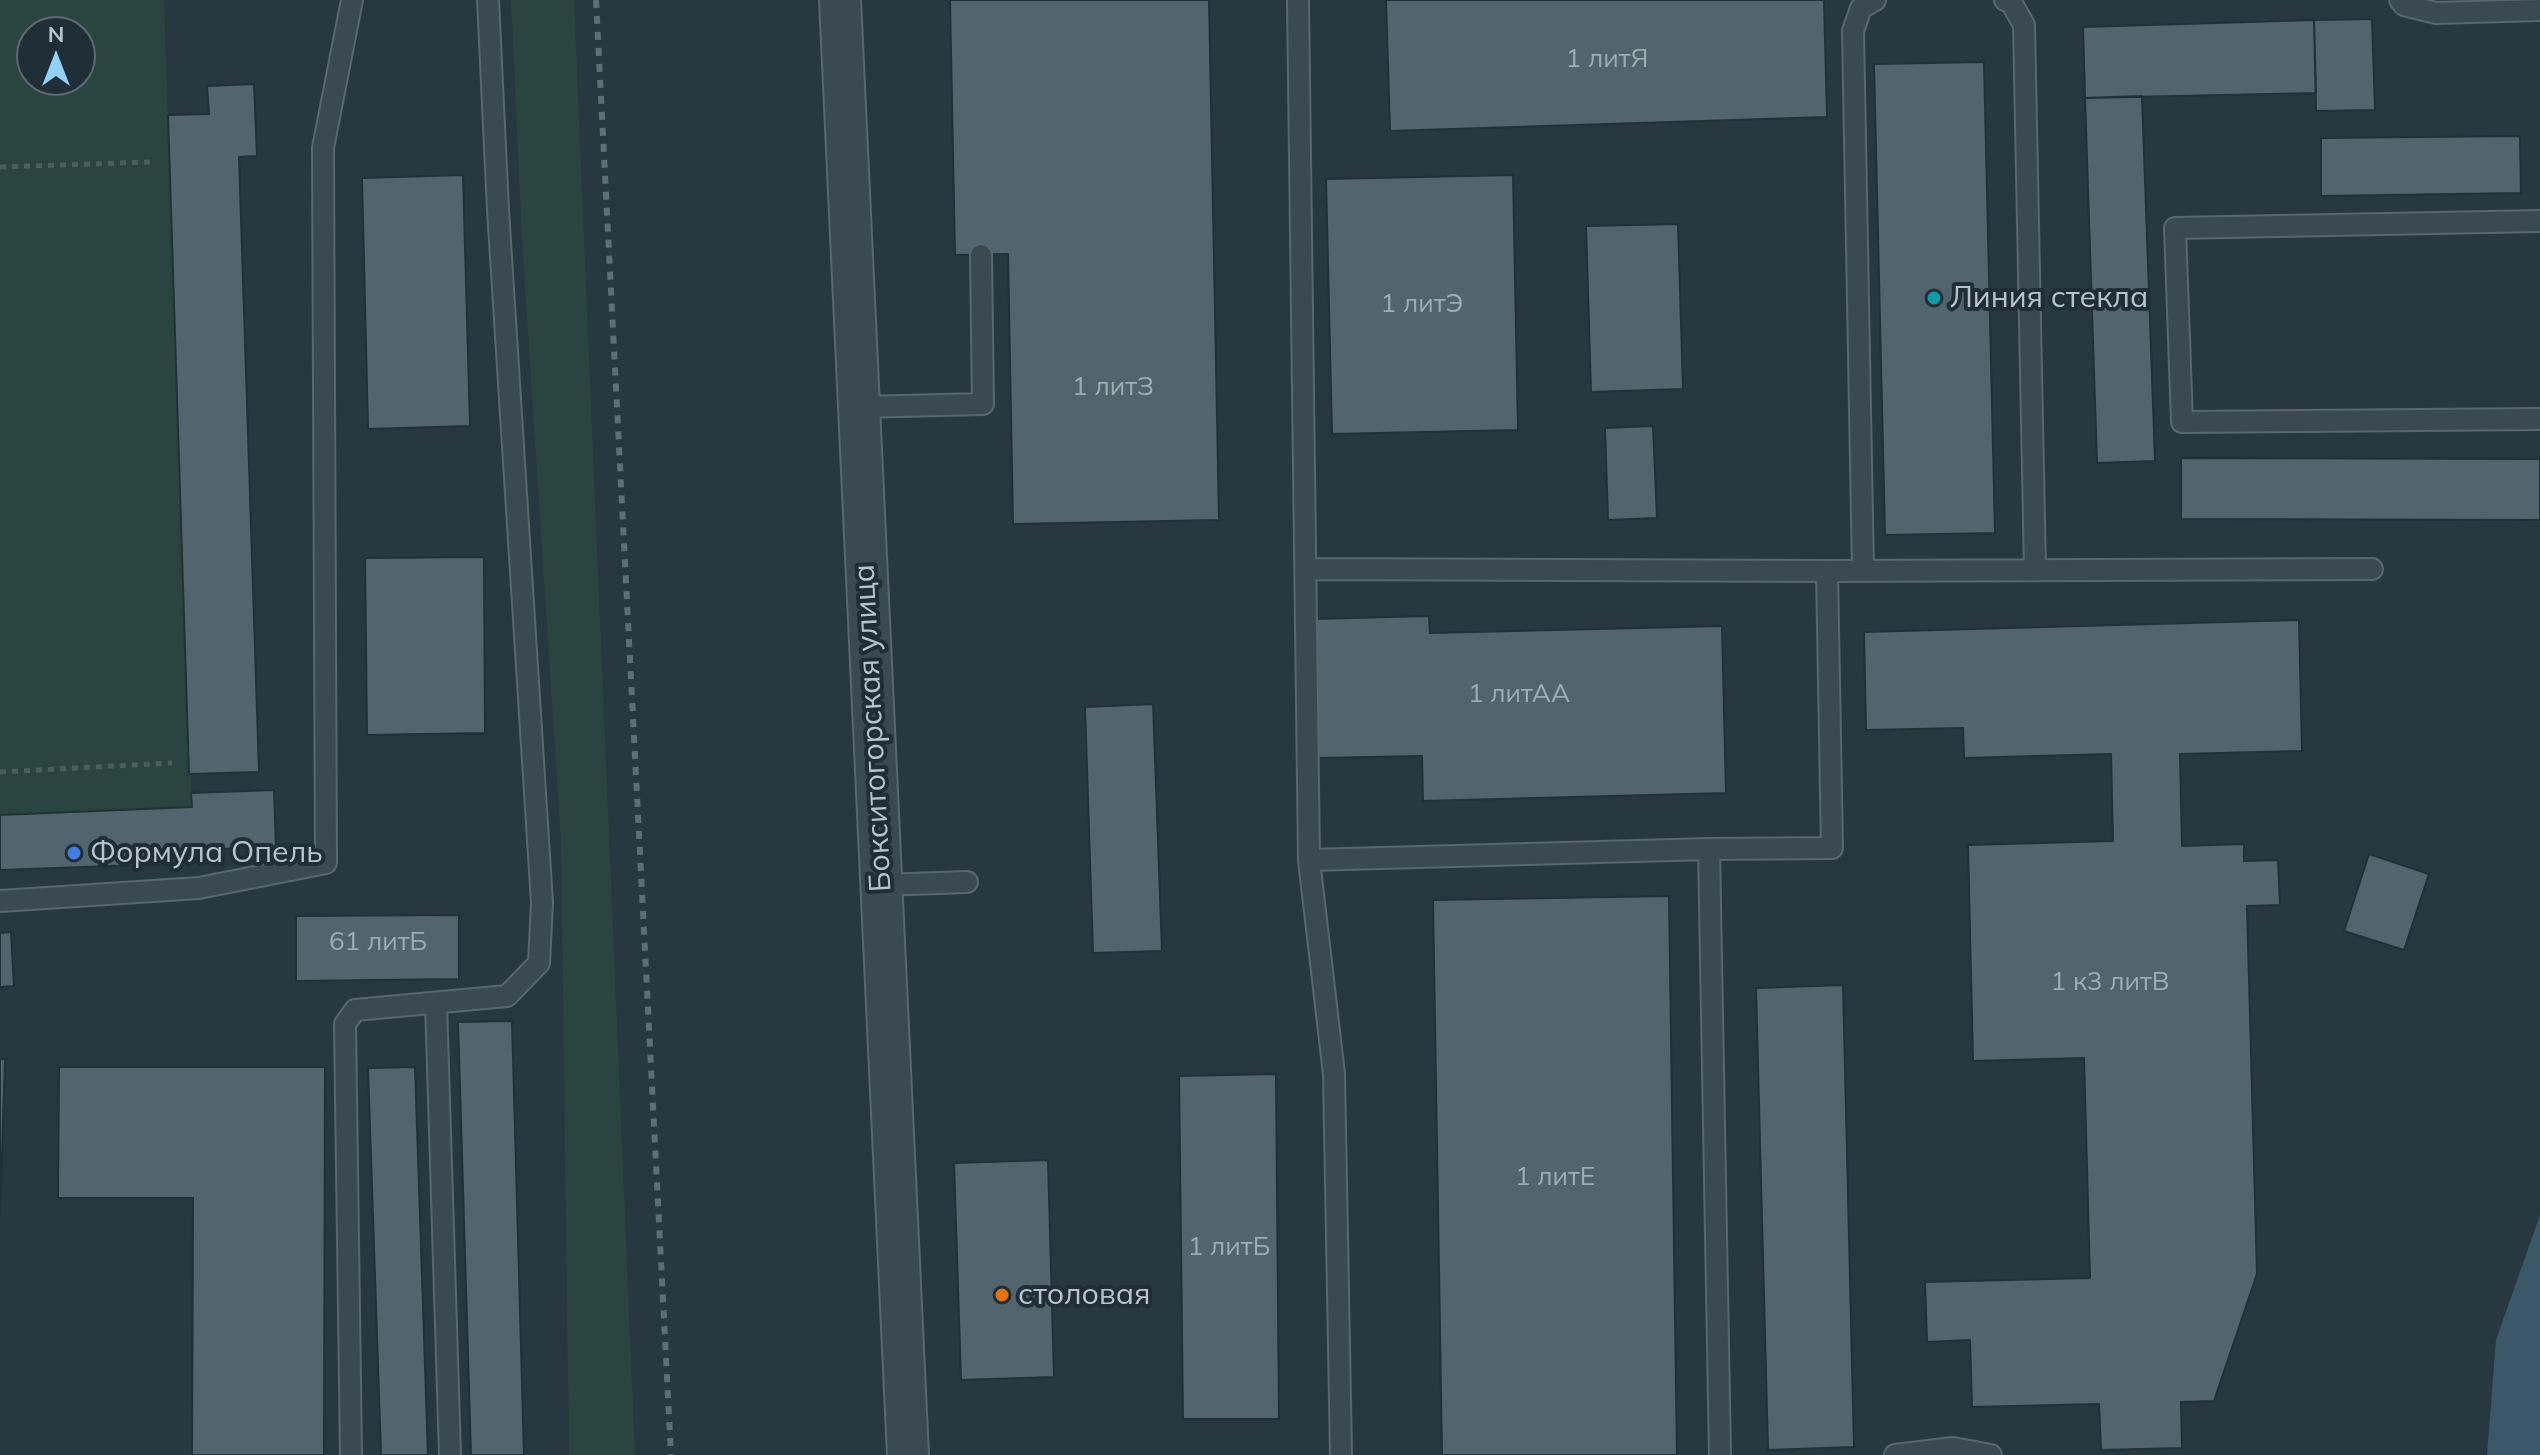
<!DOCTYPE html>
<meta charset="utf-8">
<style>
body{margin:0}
#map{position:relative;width:2540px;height:1455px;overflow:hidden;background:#273841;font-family:Mulish,sans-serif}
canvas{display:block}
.north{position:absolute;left:16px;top:16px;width:80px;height:80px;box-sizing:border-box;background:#202e37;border:2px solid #5d6a72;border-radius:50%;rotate:0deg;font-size:22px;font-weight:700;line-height:32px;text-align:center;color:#b8c4cb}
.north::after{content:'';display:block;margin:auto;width:28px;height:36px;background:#91d0f7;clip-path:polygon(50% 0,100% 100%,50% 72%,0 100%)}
</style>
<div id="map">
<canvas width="2540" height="1455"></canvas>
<div class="north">N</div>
</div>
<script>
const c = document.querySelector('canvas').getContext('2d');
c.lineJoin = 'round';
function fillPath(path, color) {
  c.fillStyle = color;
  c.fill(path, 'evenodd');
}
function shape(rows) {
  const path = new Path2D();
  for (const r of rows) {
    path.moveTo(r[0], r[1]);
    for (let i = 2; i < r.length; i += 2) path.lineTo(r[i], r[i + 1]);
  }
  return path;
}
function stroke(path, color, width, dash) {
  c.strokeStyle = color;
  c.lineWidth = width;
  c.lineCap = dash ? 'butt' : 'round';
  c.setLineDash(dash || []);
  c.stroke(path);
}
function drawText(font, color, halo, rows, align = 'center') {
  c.font = font + ' Mulish,sans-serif';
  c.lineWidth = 8;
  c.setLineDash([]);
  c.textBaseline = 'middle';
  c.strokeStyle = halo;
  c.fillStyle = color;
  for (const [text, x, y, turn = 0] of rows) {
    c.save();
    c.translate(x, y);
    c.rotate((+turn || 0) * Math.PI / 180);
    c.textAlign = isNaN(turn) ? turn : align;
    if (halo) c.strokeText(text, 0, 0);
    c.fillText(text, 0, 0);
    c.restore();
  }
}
fillPath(shape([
 [0,0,164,0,192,807,0,815],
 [32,32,80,32,80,80,32,80],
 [511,0,574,0,635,1455,569,1455,561,842,522,241]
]), '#2a4440');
fillPath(shape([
 [2540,1215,2540,1455,2487,1455,2496,1340]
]), '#3b5868');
const building = shape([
 [950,0,1209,0,1219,520,1013,524,1008,254,955,255,950,0],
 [1386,0,1824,0,1827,117,1390,131,1386,0],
 [2372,19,2375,110,2316,111,2314,20,2372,19],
 [2314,20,2316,93,2085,98,2083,27,2314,20],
 [1984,62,1995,533,1885,535,1874,64,1984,62],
 [254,84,257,156,239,157,259,772,189,774,168,115,209,114,207,86,254,84],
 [2142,96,2155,461,2097,463,2085,98,2142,96],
 [2520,136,2521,193,2321,196,2321,138,2520,136],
 [463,175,470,426,368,429,362,178,463,175],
 [1513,175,1518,430,1332,434,1326,179,1513,175],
 [1678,224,1683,389,1591,392,1586,226,1678,224],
 [1653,426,1657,518,1608,520,1605,428,1653,426],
 [2181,458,2540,459,2540,520,2181,519,2181,458],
 [484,557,485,733,367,735,365,558,484,557],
 [1429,616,1430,633,1722,626,1726,793,1423,801,1422,756,1317,758,1313,619,1429,616],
 [2299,620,2302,751,2180,754,2182,846,2244,844,2244,861,2278,860,2280,905,2247,906,2257,1274,2214,1401,2181,1402,2182,1448,2101,1450,2099,1404,1972,1407,1970,1340,1927,1342,1925,1282,2090,1278,2084,1058,1973,1061,1968,845,2113,841,2111,754,1964,758,1963,728,1866,730,1864,632,2299,620],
 [1153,704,1162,951,1093,953,1085,707,1153,704],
 [274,790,276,847,195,850,195,863,0,870,0,815,192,807,191,793,274,790],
 [2369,854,2429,874,2404,950,2344,931,2369,854],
 [1669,896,1677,1455,1442,1455,1433,900,1669,896],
 [459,915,459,979,296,981,296,916,459,915],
 [11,932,14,986,0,987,0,933,11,932],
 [1843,985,1854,1447,1768,1450,1756,988,1843,985],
 [512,1021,524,1455,471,1455,458,1022,512,1021],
 [0,1059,5,1059,0,1217,0,1059],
 [59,1067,325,1067,324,1455,192,1455,193,1198,58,1198,59,1067],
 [415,1067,428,1455,381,1455,368,1068,415,1067],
 [1276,1074,1279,1419,1183,1419,1179,1076,1276,1074],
 [1048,1160,1054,1377,961,1380,954,1163,1048,1160]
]);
fillPath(building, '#52656e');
stroke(building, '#223038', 2);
const service = shape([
 [1298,0,1309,860,1334,1074,1341,1455],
 [2005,0,2011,2,2024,25,2035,570],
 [2400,0,2404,5,2436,13,2540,10],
 [2540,221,2175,228,2182,422,2540,419],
 [858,407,983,404,981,255],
 [1307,569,1827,571,2372,569],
 [1863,571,1853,31,1861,8,1875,0],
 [1709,849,1832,848,1827,571],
 [1309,860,1709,849,1720,1455],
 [881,885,967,882],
 [0,901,199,888,326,863,323,148,352,0],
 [436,1003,450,1455],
 [351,1455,345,1024,355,1010,507,996,539,963,542,903,498,210,488,0],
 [1895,1455,1953,1448,1991,1455]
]);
const minor = shape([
 [840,0,908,1455]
]);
stroke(service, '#59676e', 24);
stroke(minor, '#59676e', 44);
stroke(shape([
 [0,167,152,162],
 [0,772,172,763]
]), '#49605d', 5, [6, 6]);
stroke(service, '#3b4951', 20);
stroke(minor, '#3b4951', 40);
stroke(shape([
 [596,0,671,1455]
]), '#5d6e78', 6, [8, 8]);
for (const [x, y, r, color] of [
 [1934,298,8,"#0f9aa8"],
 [74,853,8,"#3f7fe0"],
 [1002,1295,8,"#e8710a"]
]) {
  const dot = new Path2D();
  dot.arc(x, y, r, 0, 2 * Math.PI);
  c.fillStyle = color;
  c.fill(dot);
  stroke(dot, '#202e37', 3);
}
drawText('26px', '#9eacb4', null, [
 ["1 литЯ",1607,59],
 ["1 литЭ",1422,304],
 ["1 литЗ",1113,387],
 ["1 литАА",1519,694],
 ["61 литБ",378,942],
 ["1 к3 литВ",2110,982],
 ["1 литЕ",1555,1177],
 ["1 литБ",1229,1247]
]);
drawText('30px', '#b8c4cb', '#202e37', [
 ["Линия стекла",1950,298],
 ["Формула Опель",90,853],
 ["столовая",1018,1295]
], 'left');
drawText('30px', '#b8c4cb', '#202e37', [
 ["Бокситогорская улица",873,728,-93]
]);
</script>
